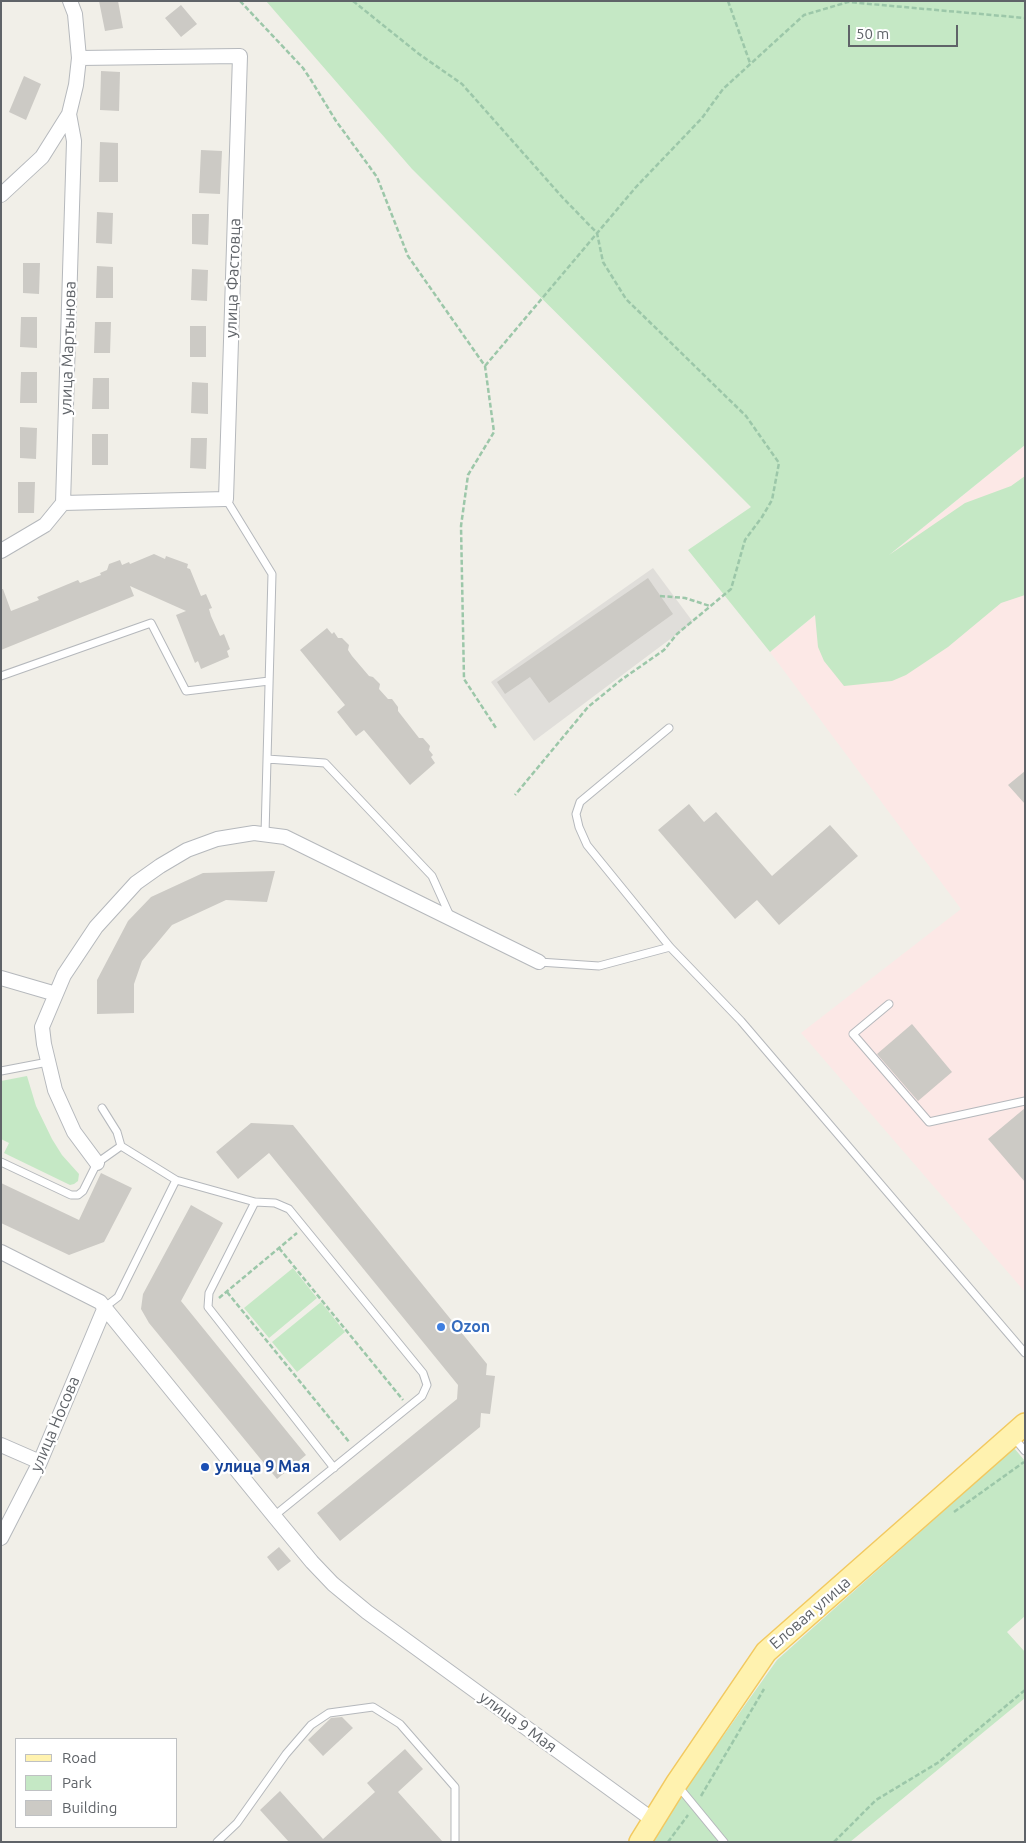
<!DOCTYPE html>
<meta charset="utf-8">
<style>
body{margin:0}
#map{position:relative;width:1026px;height:1843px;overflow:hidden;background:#f1efe8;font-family:Ubuntu,sans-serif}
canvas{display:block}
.frame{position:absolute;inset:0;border:2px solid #5f6368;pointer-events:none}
.legend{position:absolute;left:15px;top:1738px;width:162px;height:90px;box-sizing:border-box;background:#fff;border:1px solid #bfc1c3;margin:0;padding:6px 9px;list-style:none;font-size:15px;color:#5f6368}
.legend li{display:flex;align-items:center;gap:10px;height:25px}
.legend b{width:25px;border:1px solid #bfc1c3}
.scale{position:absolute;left:848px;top:25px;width:110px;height:22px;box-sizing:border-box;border:2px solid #5f6368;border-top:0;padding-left:6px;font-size:15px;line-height:18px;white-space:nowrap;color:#5f6368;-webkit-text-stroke:4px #fff;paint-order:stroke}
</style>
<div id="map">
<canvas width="1026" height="1843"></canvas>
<div class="frame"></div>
<ul class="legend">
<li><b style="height:6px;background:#fff2af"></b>Road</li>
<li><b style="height:14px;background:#c5e8c5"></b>Park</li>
<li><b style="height:14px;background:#cccac5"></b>Building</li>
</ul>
<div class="scale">50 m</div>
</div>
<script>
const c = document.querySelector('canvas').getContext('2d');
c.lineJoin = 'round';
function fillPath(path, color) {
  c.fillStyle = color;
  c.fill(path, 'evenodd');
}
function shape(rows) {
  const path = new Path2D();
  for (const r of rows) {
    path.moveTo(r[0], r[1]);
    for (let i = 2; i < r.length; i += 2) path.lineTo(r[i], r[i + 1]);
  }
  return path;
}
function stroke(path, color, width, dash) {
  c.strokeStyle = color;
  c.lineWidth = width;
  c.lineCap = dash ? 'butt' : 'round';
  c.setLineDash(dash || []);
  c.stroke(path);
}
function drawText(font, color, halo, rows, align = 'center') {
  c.font = font + ' Ubuntu,sans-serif';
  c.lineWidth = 4.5;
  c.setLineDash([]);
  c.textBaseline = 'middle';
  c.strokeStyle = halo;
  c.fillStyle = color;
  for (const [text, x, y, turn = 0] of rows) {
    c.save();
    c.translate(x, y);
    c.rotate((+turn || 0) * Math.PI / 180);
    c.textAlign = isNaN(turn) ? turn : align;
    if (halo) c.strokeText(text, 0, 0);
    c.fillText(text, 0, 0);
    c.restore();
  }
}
fillPath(shape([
 [653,568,693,622,534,741,491,682]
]), '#e0deda');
fillPath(shape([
 [1025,445,1025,1292,801,1033,961,909,770,652]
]), '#fce8e6');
fillPath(shape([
 [266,1,1025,1,1025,445,889,555,965,503,1011,486,1025,476,1025,595,1001,603,948,647,906,675,892,681,844,686,824,661,818,647,815,615,770,652,688,550,751,507,412,169],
 [27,1076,36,1106,52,1139,62,1155,79,1174,78,1181,74,1184,70,1185,4,1153,9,1143,1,1139,1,1081],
 [293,1268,317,1298,269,1338,244,1308],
 [321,1302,345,1332,297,1372,272,1342],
 [1014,1448,1025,1461,1025,1616,1007,1632,1025,1652,1025,1698,850,1842,648,1842,777,1660]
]), '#c5e8c5');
fillPath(shape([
 [99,1,118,1,123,28,105,31],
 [181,5,197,24,181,37,165,18],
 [101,71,120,72,119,111,100,110],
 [24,76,41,84,26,120,9,112],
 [100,142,118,143,118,182,99,182],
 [201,150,222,151,220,194,199,193],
 [97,212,113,213,112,244,96,243],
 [192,214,209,214,208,245,192,244],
 [23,263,40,263,39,294,23,293],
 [97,266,113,267,113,298,96,298],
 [192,269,208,270,207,301,191,300],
 [21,317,37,317,37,348,20,347],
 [95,322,111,322,110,353,94,353],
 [190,326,206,326,206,357,190,357],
 [21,372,37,372,37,403,20,403],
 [93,378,109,378,109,409,92,409],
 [192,382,208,383,208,414,191,413],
 [20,427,37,428,36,459,20,458],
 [92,434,108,434,108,465,92,465],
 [191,438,207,438,206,469,190,468],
 [18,482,35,482,34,513,18,513],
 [154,554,165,559,166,556,188,564,187,568,190,569,201,596,206,594,212,608,209,609,211,616,220,636,224,634,230,649,227,651,229,657,201,669,198,661,195,663,176,615,186,611,130,586,134,596,1,650,1,589,3,589,11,611,39,600,37,597,78,580,80,583,101,575,100,573,107,570,109,564,120,560,122,565,129,562,130,564],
 [648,578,673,614,549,703,530,677,505,694,497,682],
 [327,628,332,634,334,632,338,638,342,638,349,645,348,650,352,656,369,676,373,677,380,684,379,689,388,699,392,699,398,707,398,711,419,738,423,738,430,746,429,750,433,755,431,757,435,763,410,785,364,730,356,736,337,712,345,705,300,650],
 [1025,771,1025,804,1008,785],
 [689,804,704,822,716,812,772,876,830,825,858,856,779,925,757,900,735,919,658,830],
 [275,871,267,902,226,900,172,925,142,961,134,984,134,1013,97,1014,97,980,128,921,151,897,203,873],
 [912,1024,952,1072,918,1101,877,1054],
 [1025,1108,1025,1182,988,1139],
 [251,1123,293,1125,487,1364,486,1375,495,1376,490,1414,481,1413,480,1427,340,1541,317,1513,457,1399,458,1385,269,1153,238,1179,216,1152],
 [101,1173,132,1188,104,1242,69,1255,1,1223,1,1183,79,1220],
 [191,1205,223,1223,181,1301,306,1455,277,1479,149,1323,141,1309,143,1294],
 [279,1547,291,1561,278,1571,267,1557],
 [342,1717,353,1728,323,1756,308,1740,331,1718],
 [405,1749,423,1769,398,1792,443,1842,289,1842,260,1810,280,1791,323,1839,375,1792,367,1783]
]), '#cccac5');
const service = shape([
 [226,499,272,574,265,834],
 [1,676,151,623,186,691,269,681],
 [669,728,580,802,576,814,579,827,587,845,670,947,741,1021,1025,1353],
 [267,759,325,763,432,876,450,916],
 [539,962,599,966,670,947],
 [889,1004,853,1034,929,1122,1025,1101],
 [1,1071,48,1062],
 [102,1108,117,1132,121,1146],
 [1,1162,71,1195,78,1195,83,1191,97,1163,121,1146,176,1180],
 [255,1202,275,1203,289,1209,423,1373,427,1385,422,1396,274,1516],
 [105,1307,118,1297,176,1180,255,1202,209,1293,208,1307,334,1468],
 [1014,1438,1025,1451],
 [678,1786,724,1842],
 [217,1842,237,1823,286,1754,311,1725,329,1713,373,1707,400,1724,455,1787,455,1842]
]);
const minor = shape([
 [1,195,42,157,69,114,76,85,79,58,75,14,70,1],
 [63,503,226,499,240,56,79,58],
 [1,551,45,525,63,503,74,141,69,114],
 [1,978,56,994],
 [97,1163,74,1132,55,1090,44,1044,42,1027,64,975,96,927,136,883,160,866,187,850,217,839,254,833,285,837,539,962],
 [1,1252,100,1302,274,1516,312,1562,333,1584,367,1612,653,1820],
 [1,1445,40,1462],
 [1,1538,40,1462,105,1307]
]);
const primary = shape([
 [640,1842,676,1784,766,1652,1025,1424]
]);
stroke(service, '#b5b8bc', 9);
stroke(minor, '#b5b8bc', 16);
stroke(primary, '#f2c960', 24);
stroke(shape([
 [240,1,303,68,311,80,336,121,377,177,408,256,485,366,494,432,468,475,461,526,464,679,496,728],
 [353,1,419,54,462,84,563,198,597,233,603,262,626,299,746,416,779,463,772,500,762,517,745,540,731,589,677,634,664,650,621,680,588,707,515,795],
 [728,1,750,63],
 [485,366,636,187,702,118,723,89,804,15,848,2,1025,18],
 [660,596,685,598,710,606],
 [279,1248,403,1400],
 [227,1292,350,1443],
 [219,1298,297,1233],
 [954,1512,1024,1462],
 [701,1796,764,1689],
 [668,1842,688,1815],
 [834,1842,876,1800,939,1762,1025,1690]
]), '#9cc7a9', 2.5, [5, 2.5]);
stroke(service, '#fff', 7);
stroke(minor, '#fff', 14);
stroke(primary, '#fff2af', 21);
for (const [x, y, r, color] of [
 [441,1327,5,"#3f7fe0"],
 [205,1467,5,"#1a4fb4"]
]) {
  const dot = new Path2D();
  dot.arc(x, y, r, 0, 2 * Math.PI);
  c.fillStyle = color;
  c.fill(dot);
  stroke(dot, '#fff', 2);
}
drawText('16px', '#5f6368', '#fff', [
 ["улица Фастовца",233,278,-88],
 ["улица Мартынова",68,348,-88],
 ["улица Носова",55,1424,-67],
 ["Еловая улица",810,1613,-41],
 ["улица 9 Мая",518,1722,36]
]);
drawText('bold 16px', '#366cbe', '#fff', [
 ["Ozon",451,1327]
], 'left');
drawText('bold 16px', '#164399', '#fff', [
 ["улица 9 Мая",215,1467]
], 'left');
</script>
